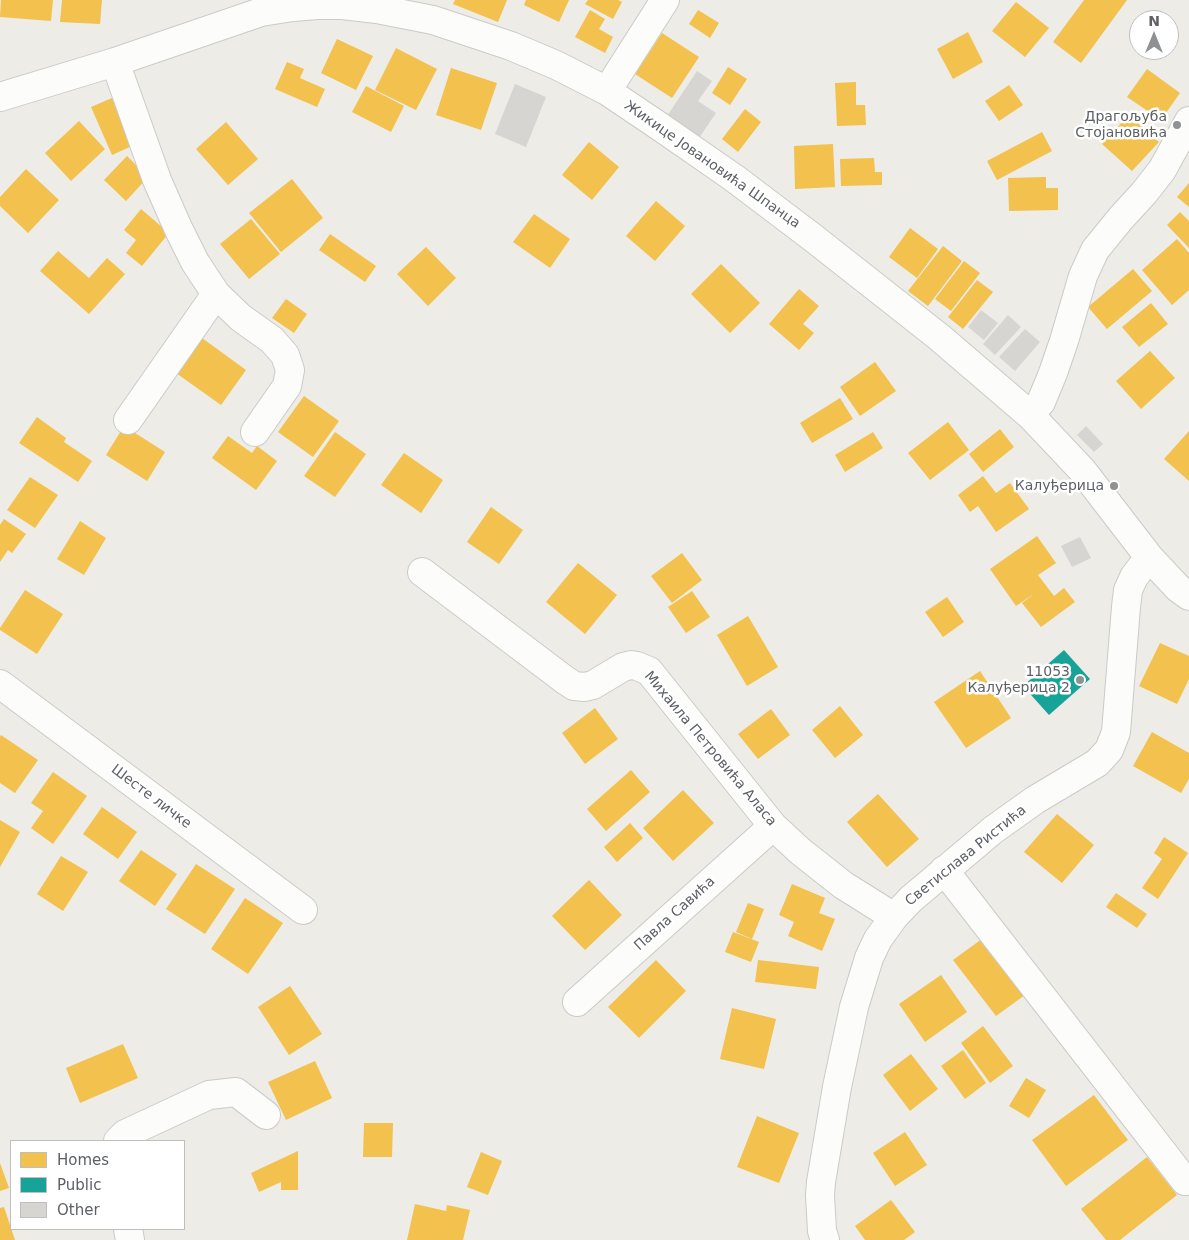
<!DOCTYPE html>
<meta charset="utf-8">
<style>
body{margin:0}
#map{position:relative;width:1189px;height:1240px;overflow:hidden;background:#edece7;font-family:"DejaVu Sans",sans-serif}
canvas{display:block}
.legend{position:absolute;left:10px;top:1140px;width:175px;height:90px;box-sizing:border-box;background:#fff;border:1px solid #bebfc1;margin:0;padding:6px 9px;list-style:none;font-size:15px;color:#5d6065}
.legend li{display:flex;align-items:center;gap:10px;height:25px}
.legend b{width:25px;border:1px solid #bebfc1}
.north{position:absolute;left:1129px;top:10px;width:50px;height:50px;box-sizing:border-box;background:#fff;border:1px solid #bebfc1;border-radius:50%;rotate:0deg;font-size:14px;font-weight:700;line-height:20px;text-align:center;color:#5d6065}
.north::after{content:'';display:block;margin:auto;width:18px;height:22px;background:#8f9192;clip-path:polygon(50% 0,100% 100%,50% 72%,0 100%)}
</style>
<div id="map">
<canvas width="1189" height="1240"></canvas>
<ul class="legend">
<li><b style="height:14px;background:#f2c14e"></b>Homes</li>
<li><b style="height:14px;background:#17a398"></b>Public</li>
<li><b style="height:14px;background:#d6d5d2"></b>Other</li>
</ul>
<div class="north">N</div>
</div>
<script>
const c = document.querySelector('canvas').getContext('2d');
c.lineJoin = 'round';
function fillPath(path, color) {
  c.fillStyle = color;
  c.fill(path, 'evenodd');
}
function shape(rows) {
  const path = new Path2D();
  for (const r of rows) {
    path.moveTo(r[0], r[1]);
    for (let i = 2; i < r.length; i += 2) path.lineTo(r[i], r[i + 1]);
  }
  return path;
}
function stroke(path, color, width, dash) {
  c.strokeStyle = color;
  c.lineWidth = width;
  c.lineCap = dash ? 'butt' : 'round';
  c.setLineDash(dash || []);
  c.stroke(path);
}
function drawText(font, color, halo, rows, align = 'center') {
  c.font = font + ' "DejaVu Sans",sans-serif';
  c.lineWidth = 5;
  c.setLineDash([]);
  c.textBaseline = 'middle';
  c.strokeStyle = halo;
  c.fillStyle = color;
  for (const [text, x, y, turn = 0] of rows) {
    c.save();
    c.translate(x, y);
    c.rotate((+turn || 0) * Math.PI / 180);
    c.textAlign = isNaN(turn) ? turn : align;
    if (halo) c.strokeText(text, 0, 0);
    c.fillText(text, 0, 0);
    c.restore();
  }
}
fillPath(shape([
 [1,0,53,0,51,21,0,17],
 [62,0,102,0,100,24,60,22],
 [455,0,507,0,498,22,453,4],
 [526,0,569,0,559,22,524,5],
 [588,0,618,0,622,2,613,19,585,4],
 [1084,0,1127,0,1081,63,1053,42],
 [1016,2,1049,28,1025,57,992,31],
 [590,10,605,19,599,29,613,37,605,53,575,37],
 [698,10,719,23,710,38,689,24],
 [968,32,983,62,953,79,937,49],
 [662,33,699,57,672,98,635,74],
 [337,39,373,56,356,90,321,73],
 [396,48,437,69,416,110,375,90],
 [287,62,304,69,300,78,325,89,317,107,275,89],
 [728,67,747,79,730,105,712,93],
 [451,68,497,83,481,130,436,115],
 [1147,69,1180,93,1161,120,1127,97],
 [856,82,856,105,865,105,866,125,837,126,835,83],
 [1009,85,1023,105,999,121,985,101],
 [366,86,404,106,391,132,352,112],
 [112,98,132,146,112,155,91,107],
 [745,109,761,122,738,152,722,139],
 [1129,115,1159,142,1132,171,1102,144],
 [79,121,105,149,71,181,45,153],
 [226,122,258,159,228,185,196,149],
 [1042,132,1052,151,997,180,987,161],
 [589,142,619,167,592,200,562,175],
 [833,144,835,187,795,189,794,146],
 [127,156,148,177,126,201,104,180],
 [874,158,875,172,882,172,882,185,841,186,840,159],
 [26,169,59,200,28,233,0,206,0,197],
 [1046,177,1046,188,1058,188,1058,210,1009,211,1008,178],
 [292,179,323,218,281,252,249,213],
 [1189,183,1189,207,1177,197],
 [656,201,685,226,655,261,626,236],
 [141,209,169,233,142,266,126,253,136,240,124,230],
 [1180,212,1189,221,1189,248,1167,225],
 [534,214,570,239,550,268,513,242],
 [251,219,280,254,249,279,220,244],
 [910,228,938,249,917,278,889,257],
 [330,234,376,266,365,282,319,250],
 [1177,239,1189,253,1189,290,1172,305,1142,270],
 [943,246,962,261,928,306,908,291],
 [426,247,456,278,428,306,397,274],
 [58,251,89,278,107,258,125,274,89,314,40,271],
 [964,261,980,273,951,311,935,299],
 [721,264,760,303,730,333,691,294],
 [1133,269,1152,291,1107,329,1088,307],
 [977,280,993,292,963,329,948,317],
 [799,289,819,306,803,324,814,333,799,350,769,324],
 [286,299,307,314,294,333,272,318],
 [1151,303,1168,324,1139,347,1122,327],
 [202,338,246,370,221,405,176,373],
 [1150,351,1175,378,1141,409,1116,381],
 [875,362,896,391,860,416,840,387],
 [304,396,339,421,313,457,278,432],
 [840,398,853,419,812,443,800,423],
 [37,417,66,438,64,442,92,461,78,482,19,443],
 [948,422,969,450,930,480,908,453],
 [124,426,165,452,147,481,106,455],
 [1000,429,1014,447,983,472,969,454],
 [1189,431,1189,481,1164,459],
 [335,432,366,454,335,497,304,476],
 [873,432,883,448,845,472,835,455],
 [228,436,252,453,257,446,277,461,256,490,212,458],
 [404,453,443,480,421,513,381,485],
 [983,476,996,493,1010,483,1029,509,996,532,978,506,970,512,958,495],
 [30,477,58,495,35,528,7,510],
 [491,507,523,530,499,564,467,542],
 [4,519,26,534,12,553,8,550,0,562,0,525],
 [80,521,106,538,84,575,57,559],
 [1037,536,1056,563,1038,575,1054,596,1064,588,1075,602,1041,627,1022,603,1035,593,1016,606,990,569],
 [682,553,702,580,672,603,651,576],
 [578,563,617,595,585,634,546,602],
 [25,590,63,614,37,654,0,630,0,628],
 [692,591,710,617,686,633,668,607],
 [947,597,964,622,943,637,925,612],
 [748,616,778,667,747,686,717,635],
 [1160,643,1189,656,1189,679,1177,704,1139,686],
 [980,671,1011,718,966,748,934,702],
 [840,706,863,735,835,758,812,730],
 [595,708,618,739,585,764,562,733],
 [771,709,790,735,758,759,738,734],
 [1152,732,1189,753,1189,779,1181,793,1133,766],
 [1,735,38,760,15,793,0,783,0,737],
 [631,770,650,792,606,831,587,809],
 [53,772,87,796,53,844,31,828,43,811,31,803],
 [683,790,714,823,673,861,643,828],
 [878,794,919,839,887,867,847,822],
 [102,807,137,832,118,859,83,834],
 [1057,814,1094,845,1062,883,1024,852],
 [0,820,20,832,0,867],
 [630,823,643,838,617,862,604,847],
 [1164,837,1188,853,1158,899,1142,888,1162,859,1154,853],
 [141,850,177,874,155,906,119,881],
 [61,856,88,872,63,911,37,894],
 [196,864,235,889,205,934,166,909],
 [589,880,622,915,585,950,552,916],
 [792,884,825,898,819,913,835,919,822,951,788,936,794,922,779,915],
 [1116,893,1147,914,1137,928,1106,907],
 [245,898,283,923,248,974,211,949],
 [748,903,764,909,752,939,736,932],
 [733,932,759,942,751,962,725,952],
 [986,936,1029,992,996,1016,953,960],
 [656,960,686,991,639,1038,608,1007],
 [758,960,819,967,816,989,755,982],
 [941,975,967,1012,925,1042,899,1004],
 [290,986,322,1034,289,1055,258,1007],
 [732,1008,776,1019,764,1069,720,1059],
 [983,1026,1013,1066,990,1083,961,1043],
 [123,1044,138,1078,80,1103,66,1068],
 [963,1050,986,1083,965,1099,941,1066],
 [911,1054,938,1089,910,1111,883,1075],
 [315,1061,332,1098,286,1120,268,1082],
 [1026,1078,1046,1090,1029,1118,1009,1106],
 [1094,1095,1128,1140,1066,1186,1032,1140],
 [757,1116,799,1133,779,1183,737,1167],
 [364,1123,393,1123,392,1157,363,1157],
 [905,1132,927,1165,895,1186,873,1153],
 [298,1151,298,1190,281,1190,281,1182,259,1192,251,1173],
 [481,1152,502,1161,488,1195,467,1187],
 [1147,1157,1177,1195,1120,1240,1106,1240,1081,1209],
 [0,1163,9,1188,0,1191],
 [891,1200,915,1232,904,1240,865,1240,855,1226],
 [415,1204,446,1211,447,1205,470,1210,463,1240,407,1240],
 [4,1207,15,1240,0,1240,0,1208]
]), '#f2c14e');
fillPath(shape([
 [1064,650,1090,679,1049,715,1023,686]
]), '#17a398');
fillPath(shape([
 [697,71,712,81,698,101,716,113,699,138,667,116],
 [515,84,546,97,526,147,495,134],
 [981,310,998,323,984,340,968,327],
 [1008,315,1021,327,995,355,983,344],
 [1025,329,1040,342,1015,371,999,357],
 [1086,426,1103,444,1094,452,1077,435],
 [1080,537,1091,558,1072,567,1061,546]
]), '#d6d5d2');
const minor = shape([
 [115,62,157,180,178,228,195,262,216,294,241,318,272,340,285,355,290,370,287,386,255,432],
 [607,91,665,0],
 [0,97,115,62,261,12,293,7,317,5,342,5,377,9,433,20,511,46,556,65,607,91,659,126,734,178,812,237,939,337,1030,415,1082,470,1149,557,1178,588,1189,596],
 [1030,415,1041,402,1053,373,1064,341,1083,276,1095,250,1121,218,1144,193,1162,170,1189,121],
 [128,420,216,294],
 [422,572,565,680,574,686,585,687,593,685,623,667,631,665,637,666,649,671,773,826,800,851,843,885,894,917],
 [0,684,303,910],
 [944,870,1185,1181],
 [577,1002,773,826],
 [118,1141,125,1134,209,1095,236,1092,266,1115],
 [128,1229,130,1240],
 [825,1240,822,1231,820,1195,821,1182,837,1087,854,1007,869,958,878,939,894,917,911,899,993,830,1035,800,1097,763,1109,750,1116,732,1126,607,1128,590,1134,577,1149,557]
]);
stroke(minor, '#cacac9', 30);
stroke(minor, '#fcfcfb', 28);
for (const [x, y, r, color] of [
 [1177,125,5,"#8f9192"],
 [1114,486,5,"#8f9192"],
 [1080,680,5,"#8f9192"]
]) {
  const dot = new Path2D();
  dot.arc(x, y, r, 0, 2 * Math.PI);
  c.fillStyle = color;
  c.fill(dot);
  stroke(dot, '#fff', 2);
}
drawText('14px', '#5d6065', '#fff', [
 ["Драгољуба",1167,117],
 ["Стојановића",1167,133],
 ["Калуђерица",1104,486],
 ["11053",1070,672],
 ["Калуђерица 2",1070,688]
], 'right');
drawText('14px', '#5d6065', '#fff', [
 ["Жикице Јовановића Шпанца",712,165,35],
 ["Михаила Петровића Аласа",710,749,50],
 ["Шесте личке",151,797,37],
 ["Светислава Ристића",966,856,-39],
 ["Павла Савића",675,914,-42]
]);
</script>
